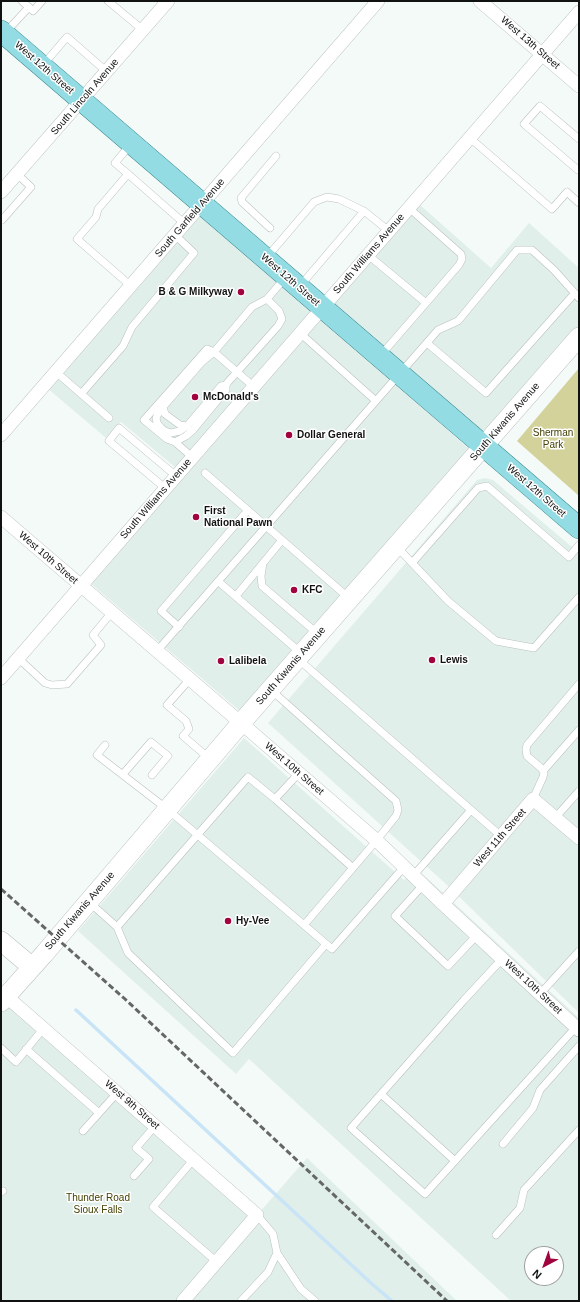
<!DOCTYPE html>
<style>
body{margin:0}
#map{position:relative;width:580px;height:1302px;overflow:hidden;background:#f4faf8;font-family:Helvetica,sans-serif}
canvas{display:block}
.frame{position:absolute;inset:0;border:2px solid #101211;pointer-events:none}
.north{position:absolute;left:524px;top:1246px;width:40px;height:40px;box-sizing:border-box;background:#fff;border:1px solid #9fa0a0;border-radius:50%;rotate:221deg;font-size:11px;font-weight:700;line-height:16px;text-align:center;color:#101211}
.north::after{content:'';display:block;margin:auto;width:14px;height:18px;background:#a1033f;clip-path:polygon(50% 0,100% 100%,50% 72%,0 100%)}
</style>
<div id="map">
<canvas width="580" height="1302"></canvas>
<div class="frame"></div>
<div class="north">N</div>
</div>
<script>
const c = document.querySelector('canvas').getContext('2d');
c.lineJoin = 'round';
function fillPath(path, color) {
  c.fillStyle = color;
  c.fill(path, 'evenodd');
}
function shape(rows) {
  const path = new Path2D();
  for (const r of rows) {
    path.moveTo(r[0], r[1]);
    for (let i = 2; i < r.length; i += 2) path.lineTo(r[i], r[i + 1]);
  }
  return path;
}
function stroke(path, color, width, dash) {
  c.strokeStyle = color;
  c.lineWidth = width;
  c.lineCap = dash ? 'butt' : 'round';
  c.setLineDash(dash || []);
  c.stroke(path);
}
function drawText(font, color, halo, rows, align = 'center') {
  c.font = font + ' Helvetica,sans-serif';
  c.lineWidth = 3;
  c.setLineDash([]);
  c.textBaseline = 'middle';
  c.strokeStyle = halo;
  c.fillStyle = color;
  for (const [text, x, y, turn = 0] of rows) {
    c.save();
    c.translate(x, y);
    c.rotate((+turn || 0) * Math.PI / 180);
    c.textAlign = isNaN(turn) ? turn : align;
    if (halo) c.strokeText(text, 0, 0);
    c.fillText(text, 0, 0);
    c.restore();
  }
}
fillPath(shape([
 [419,204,491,268,529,223,579,268,579,332,483,434,331,306],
 [200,214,312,310,176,468,121,422,106,438,47,388],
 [321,318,470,450,241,712,90,583],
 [485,478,493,480,579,553,579,1013,446,884,268,723,477,480],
 [244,738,404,880,416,868,579,1018,579,1301,511,1301,249,1059,236,1074,78,931],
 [532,1254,556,1254,556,1278,532,1278],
 [6,996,258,1214,307,1158,457,1301,1,1301,1,1002]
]), '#e1efea');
fillPath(shape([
 [579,368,579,496,517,441]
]), '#d3d29a');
stroke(shape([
 [76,1010,372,1284,392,1301]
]), '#c8e4f6', 3.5);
const lane = shape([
 [22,1,33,11,42,1],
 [108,1,143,30],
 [6,32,29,7],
 [43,65,67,37,107,72],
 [470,138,552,209,567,192,579,203],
 [579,139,540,106,524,124,578,170,579,170],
 [128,174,115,163,131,144],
 [1,218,2,220,31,187,17,174],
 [270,228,242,202,241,198,276,156],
 [368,255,426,303],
 [267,257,314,202,327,197,339,199,364,211,389,231],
 [131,286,77,239,96,217,98,209,128,174,185,224],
 [300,286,364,211],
 [300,333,376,401],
 [427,343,486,393,574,294],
 [381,355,459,265,462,259,461,254,409,208],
 [56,372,109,418],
 [226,385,221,386,187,426,180,425,165,414,163,407,202,362,214,352,253,386],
 [81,394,123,346,132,327,194,253,175,235],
 [163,407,158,414,156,418,157,423,161,428,165,431,171,433,180,431,187,426],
 [175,442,186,436,193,430,226,390,226,385,228,382,278,326,282,319,279,311,267,299],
 [192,457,175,442,167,439,144,420,207,349,214,352,252,307,267,299,285,278],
 [205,473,350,599],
 [165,488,109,441,119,428,176,476],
 [397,547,448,601,496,641,534,648,579,597],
 [263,563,261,576,262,586,318,634],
 [412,563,478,488,487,486,569,557,579,545],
 [219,582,302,654],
 [236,596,282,540],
 [179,627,161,611,248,510],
 [157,651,438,330,458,321,517,250,532,250,554,270,579,298],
 [18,658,45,683,52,685,67,684,101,645,93,635,112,612],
 [298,659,501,836],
 [190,679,167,705,186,721,189,729,183,736,210,759],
 [271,690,396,801,398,810,396,816,376,841,304,925,332,949,404,867],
 [105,745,97,755,167,809,304,925],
 [543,771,579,730],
 [299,773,275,799,353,868],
 [123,774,151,742,168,756,152,775],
 [533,799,543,777,544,773,541,768,527,756,526,750,527,745,579,684],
 [555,818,579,791],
 [413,876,471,810],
 [423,885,395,916,448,966,477,935],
 [89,902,117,927,248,777,275,799],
 [117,927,128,953,233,1053,326,944],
 [502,959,464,1000,351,1128,425,1194,576,1027],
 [540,994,579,951],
 [1,1048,16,1062,43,1029],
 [26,1049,99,1113],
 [381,1094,455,1161],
 [83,1131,117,1093],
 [503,1144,533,1108,540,1090,579,1046],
 [194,1159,153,1207,217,1262],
 [134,1176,149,1159,136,1148,155,1126],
 [1,1192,3,1191],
 [496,1235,520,1208,524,1190,579,1130],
 [277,1253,301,1289,315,1301],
 [241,1301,268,1272,277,1253,273,1234,257,1215]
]);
const street = shape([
 [480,1,579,86],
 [1,192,168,1],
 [1,435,378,1],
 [1,517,241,723,375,839,443,904,579,1030],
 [1,678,579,12],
 [443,904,533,799,579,838],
 [6,996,257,1215,183,1301]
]);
const secondary = shape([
 [1,941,32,967],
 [1,1002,44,954,241,723,579,337]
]);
const primary = shape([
 [1,31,579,528]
]);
stroke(lane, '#bac0be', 8);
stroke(street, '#bac0be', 14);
stroke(secondary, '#bac0be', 20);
stroke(primary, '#38868d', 22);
stroke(lane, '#fff', 7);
stroke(street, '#fff', 13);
stroke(secondary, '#fff', 19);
stroke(primary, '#94dce3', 21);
stroke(shape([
 [1,889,125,999,447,1301]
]), '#646766', 3, [6, 3]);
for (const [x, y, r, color] of [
 [241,292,4,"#a1033f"],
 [195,397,4,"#a1033f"],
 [289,435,4,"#a1033f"],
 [196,517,4,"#a1033f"],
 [294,590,4,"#a1033f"],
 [432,660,4,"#a1033f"],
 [221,661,4,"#a1033f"],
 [228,921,4,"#a1033f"]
]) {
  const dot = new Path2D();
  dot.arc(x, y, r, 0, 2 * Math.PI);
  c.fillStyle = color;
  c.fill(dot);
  stroke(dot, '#fff', 1.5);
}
drawText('10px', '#101211', '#fff', [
 ["West 13th Street",530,43,41],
 ["West 12th Street",44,68,41],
 ["South Lincoln Avenue",85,97,-49],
 ["South Garfield Avenue",190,218,-49],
 ["South Williams Avenue",369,254,-49],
 ["West 12th Street",290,280,41],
 ["South Kiwanis Avenue",505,422,-49],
 ["West 12th Street",536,491,41],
 ["South Williams Avenue",156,499,-49],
 ["West 10th Street",48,558,41],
 ["South Kiwanis Avenue",291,666,-49],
 ["West 10th Street",294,769,41],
 ["West 11th Street",500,838,-49],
 ["South Kiwanis Avenue",80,911,-49],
 ["West 10th Street",533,987,43],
 ["West 9th Street",132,1105,41]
]);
drawText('bold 10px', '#101211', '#fff', [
 ["B & G Milkyway",233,292,"right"],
 ["McDonald's",203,397],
 ["Dollar General",297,435],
 ["First",204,511],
 ["National Pawn",204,523],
 ["KFC",302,590],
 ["Lewis",440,660],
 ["Lalibela",229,661],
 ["Hy-Vee",236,921]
], 'left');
drawText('10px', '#444205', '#fff', [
 ["Sherman",553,433],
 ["Park",553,445],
 ["Thunder Road",98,1198],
 ["Sioux Falls",98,1210]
]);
</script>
